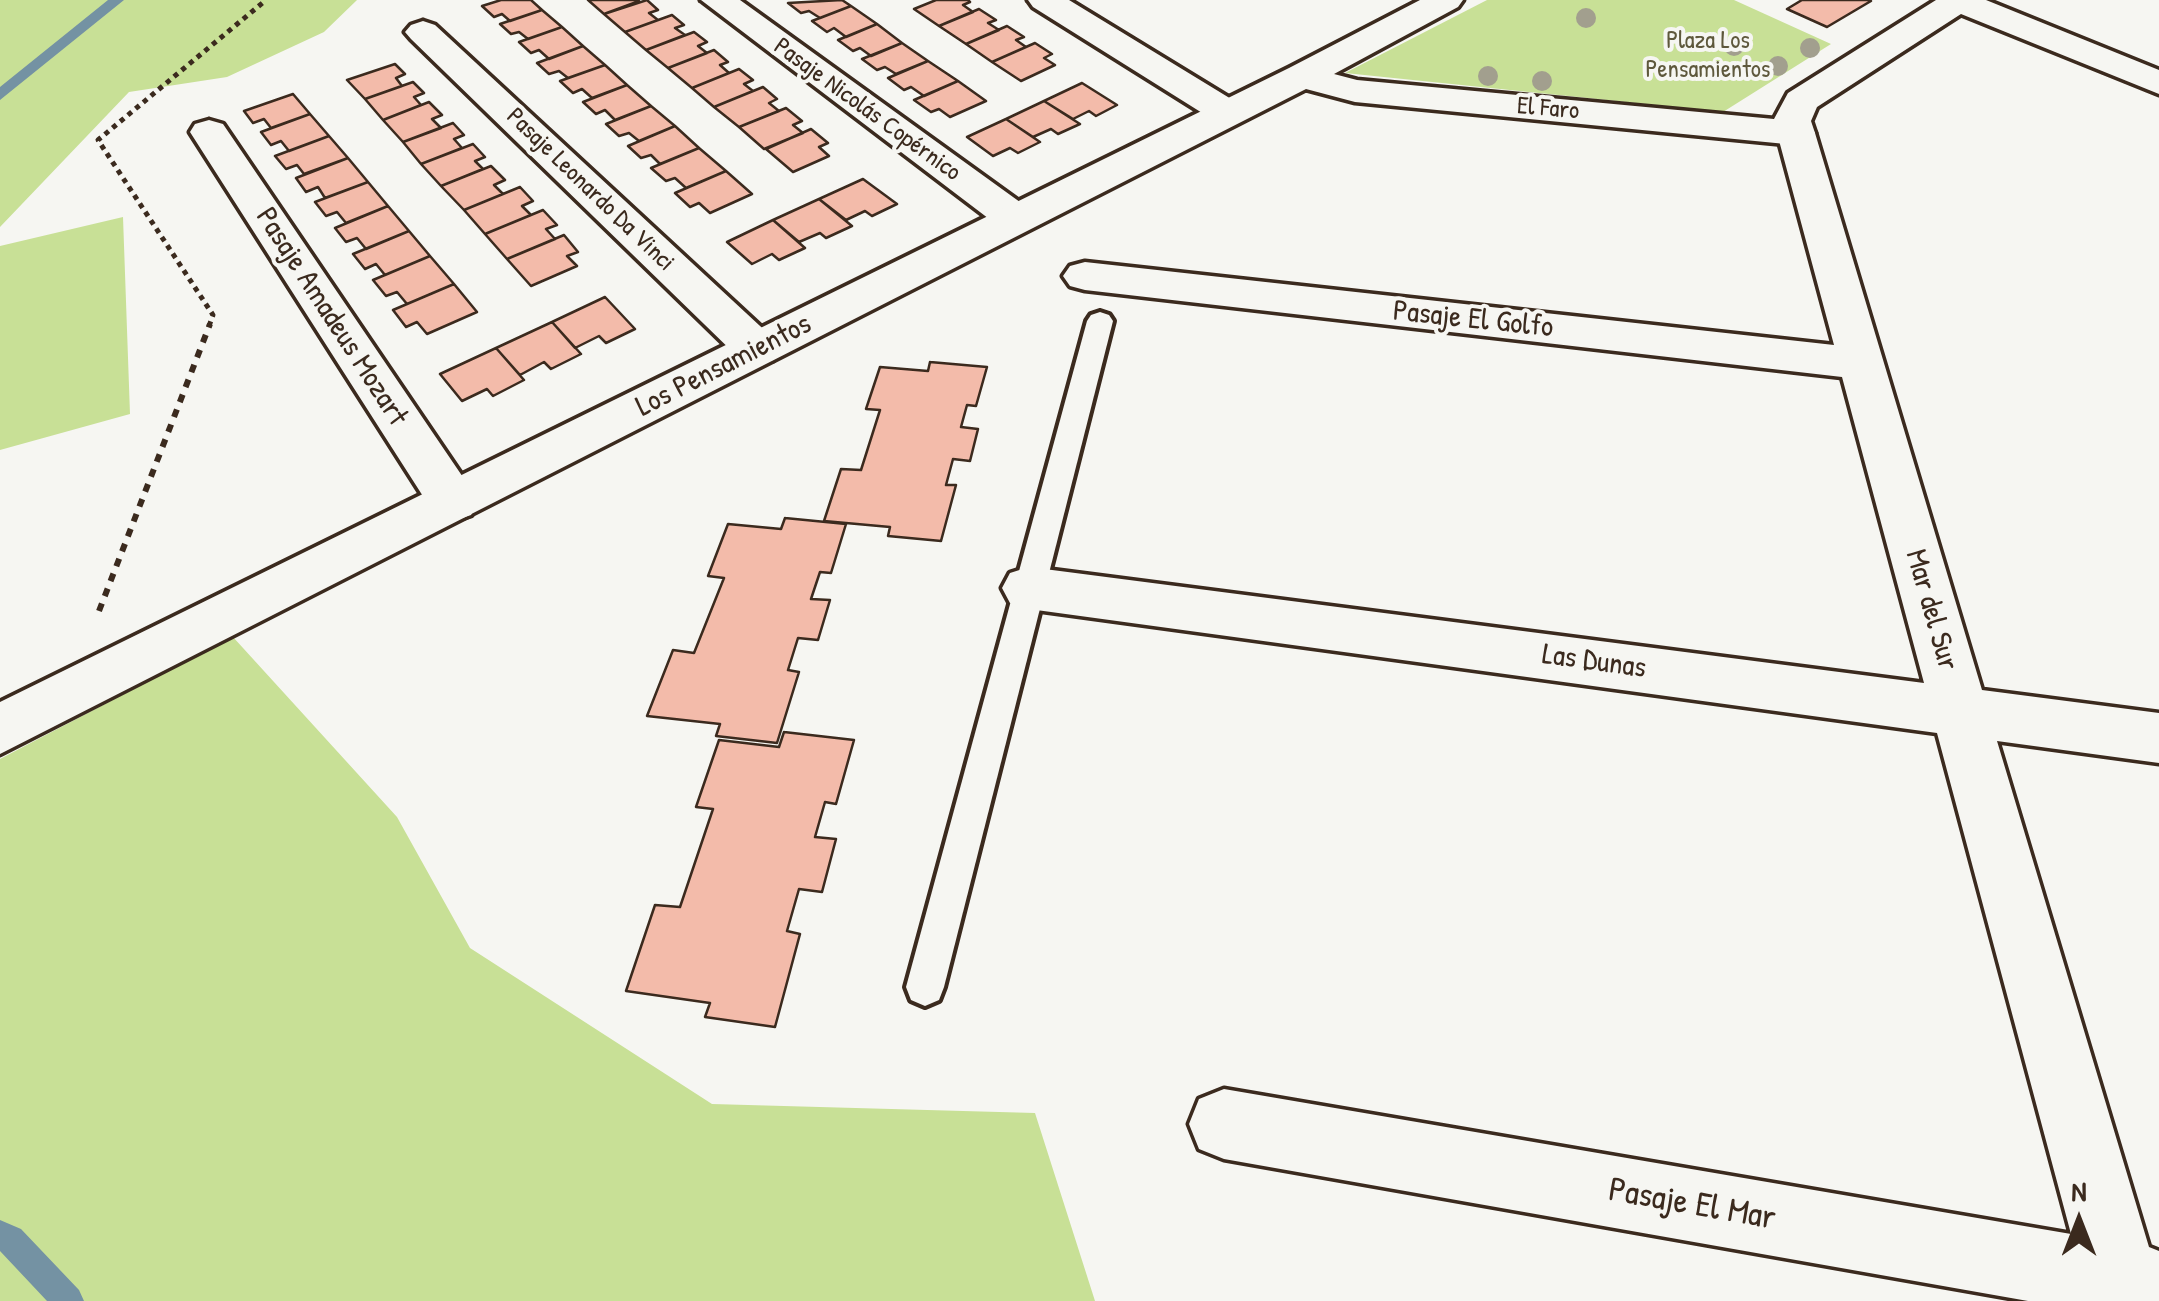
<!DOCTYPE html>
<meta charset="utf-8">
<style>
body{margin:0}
#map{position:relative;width:2159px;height:1301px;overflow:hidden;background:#f6f6f2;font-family:"Patrick Hand",sans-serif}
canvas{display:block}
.north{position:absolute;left:2029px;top:1171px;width:100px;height:100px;-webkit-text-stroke:8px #f6f6f2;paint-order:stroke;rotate:0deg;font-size:28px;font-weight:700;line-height:40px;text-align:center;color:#3b2a1e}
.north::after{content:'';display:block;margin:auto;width:35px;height:45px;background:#3b2a1e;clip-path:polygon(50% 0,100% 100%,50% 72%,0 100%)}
</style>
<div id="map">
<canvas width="2159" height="1301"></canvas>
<div class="north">N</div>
</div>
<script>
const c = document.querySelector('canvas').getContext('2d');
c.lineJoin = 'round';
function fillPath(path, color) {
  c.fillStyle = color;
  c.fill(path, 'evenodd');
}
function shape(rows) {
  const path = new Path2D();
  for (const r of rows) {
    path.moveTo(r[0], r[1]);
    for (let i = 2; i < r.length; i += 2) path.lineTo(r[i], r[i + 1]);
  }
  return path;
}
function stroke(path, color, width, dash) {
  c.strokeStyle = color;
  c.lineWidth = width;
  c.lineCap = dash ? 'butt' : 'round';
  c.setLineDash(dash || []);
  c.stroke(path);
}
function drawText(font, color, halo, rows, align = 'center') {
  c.font = font + ' "Patrick Hand",sans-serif';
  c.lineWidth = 8;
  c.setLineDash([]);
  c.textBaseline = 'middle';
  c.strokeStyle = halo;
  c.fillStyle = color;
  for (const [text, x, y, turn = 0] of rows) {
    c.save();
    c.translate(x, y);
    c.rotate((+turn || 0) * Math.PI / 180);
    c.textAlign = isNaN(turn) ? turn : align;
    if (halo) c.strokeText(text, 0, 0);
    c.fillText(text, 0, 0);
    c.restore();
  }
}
fillPath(shape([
 [0,0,357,0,324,32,227,77,129,92,0,227],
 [1487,0,1734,0,1831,44,1723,112,1345,73],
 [123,217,130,414,0,450,0,246],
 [233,637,397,817,470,948,712,1104,1035,1113,1095,1301,0,1301,0,759]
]), '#c8e096');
fillPath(shape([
 [108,0,124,0,0,100,0,87,108,0],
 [0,1220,21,1229,79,1290,84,1301,47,1301,0,1251,0,1220]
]), '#7492a3');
const building = shape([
 [501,0,531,0,542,10,510,21,502,14,494,17,482,6,501,0],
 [588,0,637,0,639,1,604,14,588,0],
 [647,0,658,10,649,13,658,20,625,32,604,14,647,0],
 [842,0,851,6,820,18,809,11,801,13,788,3,842,0],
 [936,0,968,0,970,2,963,5,973,12,939,26,914,9,936,0],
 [1802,0,1869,0,1871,1,1827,27,1787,9,1802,0],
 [851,6,877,24,846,37,834,28,827,32,812,21,851,6],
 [979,9,996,20,988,23,999,30,966,44,939,26,979,9],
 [542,10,562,27,528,39,519,32,511,34,500,24,542,10],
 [672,15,684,25,675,28,685,35,646,50,625,32,672,15],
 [877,24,902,43,871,56,860,48,853,51,838,40,877,24],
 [1007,26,1024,37,1016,40,1026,47,992,62,966,44,1007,26],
 [562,27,583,46,549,59,539,50,531,53,519,42,562,27],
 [694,32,707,42,698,46,707,53,668,68,646,50,694,32],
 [902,43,928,61,896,74,885,67,877,70,862,59,902,43],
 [1035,43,1052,54,1044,58,1055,65,1021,81,992,62,1035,43],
 [583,46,605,65,568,78,559,71,549,74,537,63,583,46],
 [714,50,728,62,720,65,729,73,692,88,668,68,714,50],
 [928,61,958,81,924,96,911,87,904,90,888,78,928,61],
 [395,64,405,74,396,78,402,86,365,99,347,80,395,64],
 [605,65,627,85,592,98,582,89,573,93,560,81,605,65],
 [739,69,753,80,744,84,753,91,714,107,692,88,739,69],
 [958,81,986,101,950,117,939,109,931,112,914,100,958,81],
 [413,82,424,93,414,97,421,105,383,120,365,99,413,82],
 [1082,83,1117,105,1096,116,1089,111,1073,119,1044,101,1082,83],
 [627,85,651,106,615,120,605,110,596,114,583,102,627,85],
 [763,87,777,99,769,103,779,111,739,127,714,107,763,87],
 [293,94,310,114,271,128,264,119,253,123,244,111,293,94],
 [1044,101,1080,124,1058,134,1051,129,1033,137,1006,119,1044,101],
 [429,102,442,115,432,119,441,128,403,142,383,120,429,102],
 [651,106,675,126,639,141,629,133,619,136,606,124,651,106],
 [786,108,802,121,793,125,803,133,764,149,739,127,786,108],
 [310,114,329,136,289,151,281,141,271,145,261,132,310,114],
 [1006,119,1040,142,1018,153,1010,148,993,156,967,137,1006,119],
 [453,123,464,135,454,139,462,148,421,164,403,142,453,123],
 [675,126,699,148,660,164,651,155,641,158,628,146,675,126],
 [811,129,828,143,819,147,829,156,793,172,766,149,811,129],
 [329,136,348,158,304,174,297,165,286,169,275,156,329,136],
 [473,144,485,157,475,161,483,169,441,186,421,164,473,144],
 [699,148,726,171,686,188,675,178,666,181,651,168,699,148],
 [348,158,368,182,325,198,318,187,306,192,296,178,348,158],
 [491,166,505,180,494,185,503,194,464,210,441,186,491,166],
 [726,171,752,194,710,213,699,203,690,207,675,193,726,171],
 [863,179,897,204,872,216,865,211,846,220,819,199,863,179],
 [368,182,388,206,346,223,337,212,326,216,315,202,368,182],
 [520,187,533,201,522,206,531,215,485,234,464,210,520,187],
 [819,199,852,226,826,238,820,233,799,242,773,220,819,199],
 [388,206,409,231,366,249,357,238,346,242,335,228,388,206],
 [543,210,557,225,546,229,555,239,507,259,485,234,543,210],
 [773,220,805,248,779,260,772,254,752,264,727,242,773,220],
 [409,231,430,256,385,275,376,264,365,269,353,254,409,231],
 [564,235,578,252,567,256,577,266,531,286,507,259,564,235],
 [430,256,454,284,407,304,397,292,386,296,373,280,430,256],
 [454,284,477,312,427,334,417,322,406,327,393,310,454,284],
 [605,297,635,329,606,343,599,336,575,348,552,322,605,297],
 [552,322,581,354,551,369,544,362,520,375,496,348,552,322],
 [496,348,524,380,493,396,487,389,462,401,440,374,496,348],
 [930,362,987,367,976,406,967,405,961,427,978,429,970,461,953,459,946,485,956,485,941,541,888,536,890,527,824,521,841,469,861,470,880,410,866,409,880,367,928,371,930,362],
 [785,518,846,524,831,573,820,572,811,599,830,600,818,640,798,638,788,670,799,672,777,743,716,736,720,724,647,716,673,650,694,653,724,578,708,576,728,524,781,529,785,518],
 [784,732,854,740,836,804,825,802,815,837,836,839,822,892,799,889,787,931,800,934,775,1027,705,1017,710,1003,626,991,655,905,680,907,713,809,696,807,719,740,779,747,784,732]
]);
fillPath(building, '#f3bbaa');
stroke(building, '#3b2a1e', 2.5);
const lane = shape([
 [1100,312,1109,315,1113,321,944,987,939,1000,925,1006,911,1000,906,987,1087,321,1091,315,1100,312]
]);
const street = shape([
 [701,0,740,0,1031,210,1037,219,1031,228,1016,232,1001,228,701,0],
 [1028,0,1069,0,1241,105,1247,113,1241,121,1228,124,1215,121,1033,7,1028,0],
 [423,21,435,25,773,338,780,349,773,360,757,364,741,360,411,39,405,32,411,25,423,21],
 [209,120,223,124,471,489,478,502,471,515,453,521,435,515,190,132,195,124,209,120],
 [1796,121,1810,125,1815,133,1982,690,2159,713,2159,763,1997,741,2149,1247,2159,1251,2159,1301,2028,1301,1224,1159,1199,1149,1189,1124,1199,1099,1224,1089,2071,1234,1937,733,1029,609,1010,603,1002,588,1010,573,1029,567,1924,683,1842,377,1085,290,1070,286,1063,276,1070,266,1085,262,1834,345,1777,133,1782,125,1796,121]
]);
const secondary = shape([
 [1420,0,1463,0,1458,7,1334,74,1357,80,1774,119,1788,93,1936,0,1986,0,2159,70,2159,94,1961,14,1817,107,1811,121,1815,133,1810,141,1796,145,1355,102,1306,89,0,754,0,702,1289,68,1420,0]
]);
stroke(lane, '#3b2a1e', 8);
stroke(street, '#3b2a1e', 7);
stroke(secondary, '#3b2a1e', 7);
stroke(shape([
 [209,326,213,315,98,140,266,0]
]), '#3b2a1e', 5, [5, 5]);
stroke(shape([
 [99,611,210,324]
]), '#3b2a1e', 6, [8, 8]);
fillPath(lane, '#f6f6f2');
fillPath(street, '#f6f6f2');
fillPath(secondary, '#f6f6f2');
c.fillStyle = '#a29f8e';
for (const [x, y] of [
 [1586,18],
 [1734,46],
 [1810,48],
 [1778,66],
 [1488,76],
 [1542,81]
]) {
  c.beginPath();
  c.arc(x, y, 10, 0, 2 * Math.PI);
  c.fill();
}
drawText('25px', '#5e583c', '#f6f6f2', [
 ["Plaza Los",1708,41],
 ["Pensamientos",1708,70]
]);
drawText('25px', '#3b2a1e', '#f6f6f2', [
 ["El Faro",1548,109,5],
 ["Pasaje Nicolás Copérnico",867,110,36],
 ["Pasaje Leonardo Da Vinci",590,190,44]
]);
drawText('30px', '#3b2a1e', '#f6f6f2', [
 ["Pasaje Amadeus Mozart",331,317,57],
 ["Pasaje El Golfo",1473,320,6],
 ["Los Pensamientos",724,366,-27],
 ["Mar del Sur",1931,610,74],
 ["Las Dunas",1594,662,8]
]);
drawText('35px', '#3b2a1e', '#f6f6f2', [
 ["Pasaje El Mar",1692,1205,10]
]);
</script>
